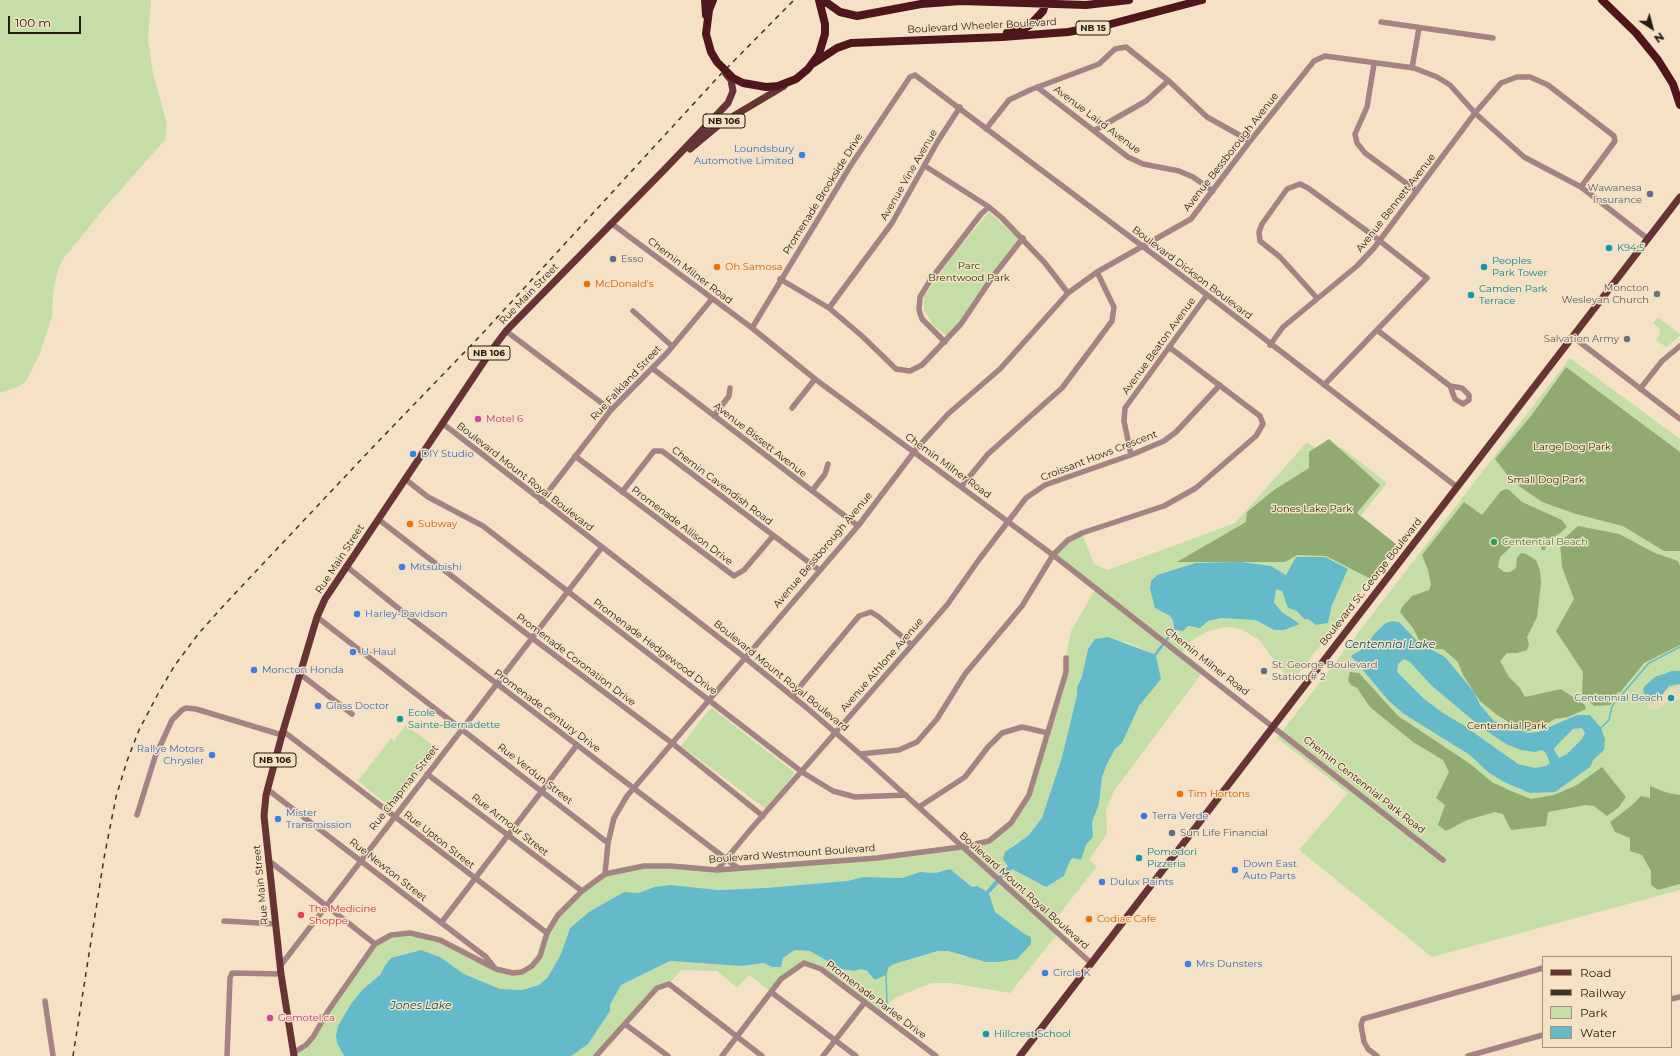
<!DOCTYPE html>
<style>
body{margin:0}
#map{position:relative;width:1680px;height:1056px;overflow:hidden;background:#f5e2c6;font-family:Montserrat,sans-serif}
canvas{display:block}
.legend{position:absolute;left:1542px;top:956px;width:130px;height:92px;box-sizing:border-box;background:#f5e2c6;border:1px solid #a0927d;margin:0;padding:5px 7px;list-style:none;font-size:12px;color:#211b10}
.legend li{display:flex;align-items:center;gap:8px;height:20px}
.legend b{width:20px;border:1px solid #a0927d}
.north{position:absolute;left:1632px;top:8px;width:40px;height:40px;-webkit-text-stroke:3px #f5e2c6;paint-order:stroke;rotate:144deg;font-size:11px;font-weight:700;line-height:16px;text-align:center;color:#211b10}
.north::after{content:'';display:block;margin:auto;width:14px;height:18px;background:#211b10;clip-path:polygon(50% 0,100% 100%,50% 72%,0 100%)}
.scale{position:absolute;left:8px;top:16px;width:73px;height:18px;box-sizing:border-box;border:2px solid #211b10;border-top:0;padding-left:5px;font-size:12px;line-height:14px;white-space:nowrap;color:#211b10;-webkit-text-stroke:3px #f5e2c6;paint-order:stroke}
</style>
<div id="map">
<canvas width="1680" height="1056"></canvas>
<ul class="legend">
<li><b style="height:5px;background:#673436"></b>Road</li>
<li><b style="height:5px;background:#3c3427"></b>Railway</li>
<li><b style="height:11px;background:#c5dea7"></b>Park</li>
<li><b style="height:11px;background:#64bac8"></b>Water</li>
</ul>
<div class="north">N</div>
<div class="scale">100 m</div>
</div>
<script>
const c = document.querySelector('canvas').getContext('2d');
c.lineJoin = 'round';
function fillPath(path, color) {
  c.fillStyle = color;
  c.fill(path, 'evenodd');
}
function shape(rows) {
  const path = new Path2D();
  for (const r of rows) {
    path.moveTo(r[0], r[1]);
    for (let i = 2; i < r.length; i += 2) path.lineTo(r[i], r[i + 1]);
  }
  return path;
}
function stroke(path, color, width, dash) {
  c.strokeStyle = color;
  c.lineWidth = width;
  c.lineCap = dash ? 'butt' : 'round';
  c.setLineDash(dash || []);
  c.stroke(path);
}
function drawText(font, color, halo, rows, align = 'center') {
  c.font = font + ' Montserrat,sans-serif';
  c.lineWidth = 3;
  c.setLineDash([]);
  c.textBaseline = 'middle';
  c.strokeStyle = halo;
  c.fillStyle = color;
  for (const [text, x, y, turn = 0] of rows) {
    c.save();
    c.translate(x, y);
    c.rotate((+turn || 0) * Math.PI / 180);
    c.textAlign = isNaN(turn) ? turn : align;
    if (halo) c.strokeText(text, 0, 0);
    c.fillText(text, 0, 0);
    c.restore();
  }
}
fillPath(shape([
 [0,0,151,0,148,39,153,73,167,124,165,140,102,211,64,258,58,269,53,293,52,317,40,353,26,381,20,386,0,393],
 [989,212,1020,240,949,337,933,325,924,310,924,297,952,256],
 [1658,317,1680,334,1680,336,1666,347,1656,340,1660,333,1659,328,1653,323],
 [1570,358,1680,439,1680,890,1432,957,1299,850,1348,793,1277,738],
 [1307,442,1331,460,1341,447,1387,483,1359,518,1396,547,1291,683,1257,637,1256,638,1241,629,1226,627,1208,631,1190,642,1183,652,1205,669,1114,791,1106,810,1107,834,1089,860,1097,866,1051,925,1059,932,1010,993,951,983,931,983,895,998,881,1012,821,969,804,963,791,970,771,992,749,975,737,988,717,971,681,970,669,984,657,988,596,1056,571,1056,610,1011,610,1005,621,985,670,961,740,966,764,963,772,967,782,964,783,958,795,950,810,951,841,969,854,971,861,969,871,974,894,964,938,951,948,951,964,957,1026,949,1029,947,1031,937,1023,933,995,912,989,895,1012,869,1046,887,1064,876,1070,861,1073,858,1081,859,1086,845,1093,837,1092,822,1099,804,1102,777,1107,764,1115,749,1122,743,1139,706,1161,679,1156,656,1177,630,1188,626,1193,628,1193,564,1177,570,1155,608,1170,616,1173,620,1174,628,1154,654,1127,642,1095,639,1088,649,1082,676,1077,688,1077,695,1062,757,1042,818,1029,835,1012,846,1009,866,986,891,977,886,972,887,950,869,935,873,920,872,902,878,863,877,847,881,765,888,718,890,654,887,639,893,624,892,570,927,561,954,548,977,539,985,522,990,500,989,464,974,440,957,421,950,391,958,386,964,380,975,362,990,336,1036,337,1043,344,1056,294,1056,306,1045,328,1011,382,939,410,933,440,940,495,969,522,972,540,956,547,933,558,915,605,874,644,866,717,870,877,858,989,840,1011,823,1029,795,1066,672,1066,658,1071,631,1096,588,1053,555,1082,533,1094,564,1108,570,1235,523],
 [1348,569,1332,605,1328,623,1316,625,1308,619,1304,619,1297,611,1288,608,1277,570,1287,575],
 [1276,606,1282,612,1300,624,1284,630,1274,630],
 [712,708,795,773,766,809,681,746,708,711],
 [406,725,439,750,393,809,358,781,391,738,394,741]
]), '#c5dea7');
fillPath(shape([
 [1566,367,1680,452,1680,551,1664,551,1623,526,1576,514,1542,502,1512,481,1495,459,1531,416],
 [1329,439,1380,485,1357,513,1396,544,1371,579,1326,556,1297,555,1285,562,1177,562,1246,522,1247,512,1274,490,1309,468,1309,452],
 [1506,489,1509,490,1522,502,1562,520,1567,527,1559,534,1548,540,1545,550,1542,550,1540,544,1535,539,1525,537,1518,540,1500,557,1498,567,1504,572,1510,572,1516,568,1517,558,1521,553,1526,554,1536,560,1540,571,1541,583,1537,617,1527,637,1529,645,1527,650,1517,653,1507,653,1500,661,1509,677,1520,688,1525,697,1561,689,1585,705,1586,709,1568,717,1555,719,1537,729,1528,731,1512,727,1507,721,1497,715,1480,701,1463,675,1458,662,1443,649,1433,649,1419,640,1413,628,1400,612,1402,607,1412,596,1429,590,1431,585,1428,570,1422,555,1464,502,1482,515,1501,491],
 [1578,526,1619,534,1655,553,1678,561,1680,566,1680,645,1644,663,1610,705,1594,706,1582,695,1583,672,1556,631,1574,599,1562,567,1560,542],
 [1350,672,1359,673,1398,716,1469,763,1492,782,1511,791,1531,799,1554,795,1577,785,1602,767,1626,797,1618,808,1607,816,1594,806,1586,805,1548,812,1546,826,1511,830,1503,814,1495,812,1467,820,1446,831,1438,825,1445,805,1436,798,1449,772,1443,760,1413,742,1370,707,1357,688,1351,685,1348,680],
 [1650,786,1668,793,1680,795,1680,884,1658,890,1651,885,1651,871,1642,855,1630,851,1630,838,1615,832,1610,822,1631,806,1641,796,1650,798]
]), '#91aa71');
fillPath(shape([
 [1680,685,1680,699,1670,700,1658,709,1647,709,1649,703,1658,702,1665,691]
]), '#e5dbb6');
fillPath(shape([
 [1296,557,1325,557,1348,569,1332,605,1328,623,1316,625,1308,619,1304,619,1297,611,1288,608,1282,591,1276,589,1274,603,1282,612,1300,624,1284,630,1274,630,1256,620,1221,618,1208,621,1200,628,1188,626,1183,631,1176,630,1156,656,1161,679,1139,706,1122,743,1115,749,1107,764,1102,777,1099,804,1092,822,1093,837,1086,845,1081,860,1073,858,1070,861,1064,876,1046,887,1012,869,989,894,995,912,1023,933,1031,937,1031,944,1017,959,998,962,986,962,948,951,938,951,894,964,889,967,886,975,875,980,867,971,861,969,854,971,841,969,810,951,795,950,783,958,781,967,772,967,764,963,741,966,670,961,621,985,610,1005,610,1011,588,1044,571,1056,344,1056,337,1043,336,1036,338,1026,351,1004,362,990,380,975,386,964,391,958,421,950,440,957,464,974,500,989,522,990,539,985,548,977,561,954,570,928,589,912,624,892,639,893,654,887,670,885,718,890,765,888,847,881,863,877,902,878,920,872,935,873,950,869,972,887,977,886,986,891,1008,866,1003,859,1005,852,1029,835,1042,818,1062,757,1077,695,1077,688,1082,676,1088,649,1095,639,1108,637,1154,654,1174,628,1173,620,1170,616,1155,608,1150,589,1151,581,1157,575,1196,563,1241,562,1271,566,1286,575],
 [1392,621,1399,622,1419,643,1445,657,1474,692,1480,705,1494,721,1528,733,1538,732,1577,715,1590,715,1601,728,1605,739,1604,750,1593,760,1590,767,1555,792,1530,793,1504,782,1488,772,1470,755,1404,714,1389,701,1351,656,1364,648,1375,633,1386,623],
 [1404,659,1410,662,1431,685,1482,728,1506,744,1521,750,1535,752,1542,750,1546,753,1550,763,1546,766,1535,768,1518,764,1463,725,1443,713,1423,698,1397,672,1398,664],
 [1582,728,1585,733,1582,739,1567,754,1559,758,1554,750,1555,747,1573,729],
 [1672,671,1680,671,1680,684,1669,686,1657,701,1652,703,1646,700,1643,689,1645,686,1655,677]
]), '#64bac8');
stroke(shape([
 [1601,728,1609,720,1612,706,1649,663,1680,647],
 [886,975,887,1004]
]), '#64bac8', 1.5);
stroke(shape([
 [1381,22,1493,38],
 [1374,64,1367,107,1355,134,1357,143,1365,153,1417,191],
 [1412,68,1419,28],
 [1037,87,1128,157,1143,164,1179,171,1193,177,1213,191],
 [986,129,1009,100,1030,90,1099,64,1115,49,1126,47,1170,82,1207,117,1250,141],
 [1095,130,1146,101,1168,81],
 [925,166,989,207,1002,218,1045,263,1068,293],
 [611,223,752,328,815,379,1053,555,1443,860],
 [780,279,829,308,862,336,896,369,910,371,922,365,961,324,994,275,1023,238],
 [1317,298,1280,257,1260,241,1259,232,1262,224,1287,189,1300,184,1308,188,1371,234,1427,278,1324,385],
 [829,308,892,223,938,141,960,107],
 [633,311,672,346],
 [752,328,851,165,910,77,915,75,1218,303,1457,487],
 [1377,330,1450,386,1462,388,1469,395,1469,400,1463,404,1455,399,1450,386],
 [506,331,611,410],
 [1573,337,1680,419],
 [945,342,922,319,919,310,920,297,931,279,981,214,989,207],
 [1270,345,1283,327,1357,266,1374,248,1475,113,1501,83,1517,77,1530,77,1548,85,1614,136,1615,141,1581,187],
 [652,368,858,526],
 [1640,389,1662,361,1680,346],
 [792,408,815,379],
 [714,416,729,396,730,388],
 [442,423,744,657,807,708,860,754,1091,963],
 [1131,455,1124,421,1125,408,1207,295],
 [575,456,734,576,744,570,773,536],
 [405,479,428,497,483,526,802,772,833,791,855,797,906,795],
 [961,487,988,454,1062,388,1112,321,1114,307,1097,272],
 [812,491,825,474,828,464],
 [622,492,654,451,662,451,819,570],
 [541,501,611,410,667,353,712,299],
 [378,519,532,638,672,743,763,816],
 [346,566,403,612,738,868],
 [317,617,608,843],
 [300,674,352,714],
 [792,696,859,616,871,612,879,617,912,645],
 [283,731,547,933],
 [860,754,899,750,917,742,937,719,965,674,1022,606,1053,555,1068,540,1082,533,1164,506,1196,488,1256,436,1263,424,1260,416,1169,347],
 [427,774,582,891],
 [267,789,486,957,494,967],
 [919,807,965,777,988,747,1002,733,1022,727,1048,733],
 [137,815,155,757,172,720,182,710,186,708,196,709,282,735],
 [268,860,375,944],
 [717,870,751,829,947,605,978,561,1026,498,1045,485,1131,455,1164,441,1176,432,1220,385],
 [605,874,608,843,614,818,627,796,858,526,917,448,948,414,1000,369,1068,293,1097,272,1191,219,1247,145,1314,61,1325,56,1414,68,1437,77,1450,85,1475,113,1524,157,1581,187,1648,239],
 [224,921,276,924],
 [441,923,577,745],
 [281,965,602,547],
 [771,992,856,1056],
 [1671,999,1680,997],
 [45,1001,53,1056],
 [625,1024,668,1056],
 [293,1053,306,1045,313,1037,328,1011,375,944,391,935,410,933,440,940,496,969,513,973,522,972,532,966,540,956,547,933,558,915,582,891,605,874,644,866,671,866,717,870,877,858,961,847,989,841,1011,823,1029,795,1066,672,1066,658],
 [227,1056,230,978,232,973,281,974],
 [596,1056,657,988,669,984,762,1056],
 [722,1056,781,979,804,963,821,969,936,1056],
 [823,1056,865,1002],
 [1377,1056,1368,1049,1364,1042,1361,1025,1363,1019,1543,968],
 [1468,1056,1543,1035]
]), '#a38383', 5.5);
stroke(shape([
 [690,149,720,124,784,86],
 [294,1056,281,974,264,816,266,795,283,731,317,617,325,599,491,351,506,331,666,168,728,103,733,91,731,80,726,74],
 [1020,1056,1680,197]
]), '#673436', 7);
stroke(shape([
 [705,0,706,15],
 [713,0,709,10,706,34,711,52,717,62,733,78,743,83,766,87,778,86,796,79,808,69,819,54,825,34,825,24,819,0],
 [823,0,840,12,857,16,921,4,961,1,1086,5,1129,0],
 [1602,0,1636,33,1658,60,1673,84,1680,105],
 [1007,33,1023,29,1030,25,1043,11,1046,1],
 [814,63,837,48,851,43,1002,37,1068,32,1107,25,1202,0]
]), '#4f171b', 8);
stroke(shape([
 [73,1056,104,858,116,797,127,761,139,730,159,692,175,665,199,633,226,603,372,448,481,335,720,75,794,0]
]), '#3c3427', 1.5, [5, 5]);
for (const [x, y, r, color] of [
 [802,155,4,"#3f7fe0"],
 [1650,194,4,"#5c6f8a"],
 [1609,248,4,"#0f9aa8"],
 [613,259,4,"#5c6f8a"],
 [717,267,4,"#e8710a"],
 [1484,267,4,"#0f9aa8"],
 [587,284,4,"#e8710a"],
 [1657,294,4,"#6b7280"],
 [1471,295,4,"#0f9aa8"],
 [1627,339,4,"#6b7280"],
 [478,419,4,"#d1479c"],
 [413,454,4,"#3f7fe0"],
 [410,524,4,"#e8710a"],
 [1494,542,4,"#2e9e5b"],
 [402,567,4,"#3f7fe0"],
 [357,614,4,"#3f7fe0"],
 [353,652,4,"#3f7fe0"],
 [254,670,4,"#3f7fe0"],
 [1264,671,4,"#5c6f8a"],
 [1671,698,4,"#0f9aa8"],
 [318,706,4,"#3f7fe0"],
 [400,719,4,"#0f9aa8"],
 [212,755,4,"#3f7fe0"],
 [1180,794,4,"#e8710a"],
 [1144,816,4,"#3f7fe0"],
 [278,819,4,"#3f7fe0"],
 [1172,833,4,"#5c6f8a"],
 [1139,858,4,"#0f9aa8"],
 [1235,870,4,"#3f7fe0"],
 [1102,882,4,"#3f7fe0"],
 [301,915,4,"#e0444e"],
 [1089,919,4,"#e8710a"],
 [1188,964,4,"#3f7fe0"],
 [1045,973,4,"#3f7fe0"],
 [270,1018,4,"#d1479c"],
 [986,1034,4,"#0f9aa8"]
]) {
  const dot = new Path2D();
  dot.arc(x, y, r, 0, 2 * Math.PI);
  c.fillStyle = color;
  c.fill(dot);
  stroke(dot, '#f5e2c6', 1.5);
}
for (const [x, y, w] of [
 [1093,28,34],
 [724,121,42],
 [489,353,42],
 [275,760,42]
]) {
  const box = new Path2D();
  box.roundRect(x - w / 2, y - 7, w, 14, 3);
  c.fillStyle = '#f5e2c6';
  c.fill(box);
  stroke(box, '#211b10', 1);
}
drawText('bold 9px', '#211b10', null, [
 ["NB 15",1093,28],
 ["NB 106",724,121],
 ["NB 106",489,353],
 ["NB 106",275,760]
]);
drawText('10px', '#211b10', '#f5e2c6', [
 ["Boulevard Wheeler Boulevard",982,26,-3],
 ["Avenue Laird Avenue",1097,120,37],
 ["Avenue Bessborough Avenue",1231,152,-52],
 ["Avenue Vine Avenue",909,175,-60],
 ["Promenade Brookside Drive",823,194,-58],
 ["Avenue Bennett Avenue",1396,203,-52],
 ["Chemin Milner Road",690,271,37],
 ["Boulevard Dickson Boulevard",1192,273,37],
 ["Rue Main Street",529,294,-46],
 ["Avenue Beaton Avenue",1159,346,-54],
 ["Rue Falkland Street",626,383,-47],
 ["Avenue Bissett Avenue",760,440,38],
 ["Croissant Hows Crescent",1099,456,-21],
 ["Chemin Milner Road",948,466,36],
 ["Boulevard Mount Royal Boulevard",525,477,38],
 ["Chemin Cavendish Road",722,486,37],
 ["Promenade Allison Drive",682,526,37],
 ["Avenue Bessborough Avenue",823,550,-50],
 ["Rue Main Street",340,559,-57],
 ["Boulevard St. George Boulevard",1371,582,-52],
 ["Promenade Hedgewood Drive",655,647,37],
 ["Promenade Coronation Drive",576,660,37],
 ["Chemin Milner Road",1207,662,38],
 ["Avenue Athlone Avenue",882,665,-49],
 ["Boulevard Mount Royal Boulevard",781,676,39],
 ["Promenade Century Drive",547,711,37],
 ["Rue Verdun Street",535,774,38],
 ["Chemin Centennial Park Road",1364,785,38],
 ["Rue Chapman Street",404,788,-52],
 ["Rue Armour Street",510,825,38],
 ["Rue Upton Street",439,840,38],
 ["Boulevard Westmount Boulevard",792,854,-4],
 ["Rue Newton Street",388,870,38],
 ["Rue Main Street",261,885,-96],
 ["Boulevard Mount Royal Boulevard",1024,891,42],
 ["Promenade Parlee Drive",876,1000,37]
]);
drawText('10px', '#366cbe', '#f5e2c6', [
 ["Loundsbury",794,149,"right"],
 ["Automotive Limited",794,161,"right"],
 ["DIY Studio",421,454],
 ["Mitsubishi",410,567],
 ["Harley-Davidson",365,614],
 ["U-Haul",361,652],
 ["Moncton Honda",262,670],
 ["Glass Doctor",326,706],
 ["Rallye Motors",204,749,"right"],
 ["Chrysler",204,761,"right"],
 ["Mister",286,813],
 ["Transmission",286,825],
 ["Terra Verde",1152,816],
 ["Down East",1243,864],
 ["Auto Parts",1243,876],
 ["Dulux Paints",1110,882],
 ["Mrs Dunsters",1196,964],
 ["Circle K",1053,973]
], 'left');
drawText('10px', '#4e5e75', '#f5e2c6', [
 ["Wawanesa",1642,188,"right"],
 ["Insurance",1642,200,"right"],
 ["Esso",621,259],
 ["St. George Boulevard",1272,665],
 ["Station # 2",1272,677],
 ["Sun Life Financial",1180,833]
], 'left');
drawText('10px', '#0d838f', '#f5e2c6', [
 ["K94.5",1617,248],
 ["Peoples",1492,261],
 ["Park Tower",1492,273],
 ["Camden Park",1479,289],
 ["Terrace",1479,301],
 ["Centennial Beach",1663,698,"right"],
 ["Ecole",408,713],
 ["Sainte-Bernadette",408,725],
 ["Pomodori",1147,852],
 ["Pizzeria",1147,864],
 ["Hillcrest School",994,1034]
], 'left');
drawText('10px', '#25360a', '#f5e2c6', [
 ["Parc",969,266],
 ["Brentwood Park",969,278],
 ["Large Dog Park",1572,447],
 ["Small Dog Park",1546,480],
 ["Jones Lake Park",1312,509],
 ["Centennial Park",1507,726]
]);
drawText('10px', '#c56008', '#f5e2c6', [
 ["Oh Samosa",725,267],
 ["McDonald's",595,284],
 ["Subway",418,524],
 ["Tim Hortons",1188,794],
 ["Codiac Cafe",1097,919]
], 'left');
drawText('10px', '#5b616d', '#f5e2c6', [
 ["Moncton",1649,288],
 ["Wesleyan Church",1649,300],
 ["Salvation Army",1619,339]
], 'right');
drawText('10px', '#b23c85', '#f5e2c6', [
 ["Motel 6",486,419],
 ["Gomotel.ca",278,1018]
], 'left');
drawText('10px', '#27864d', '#f5e2c6', [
 ["Centential Beach",1502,542]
], 'left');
drawText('10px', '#be3a42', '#f5e2c6', [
 ["The Medicine",309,909],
 ["Shoppe",309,921]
], 'left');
drawText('italic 11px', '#00515c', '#f5e2c6', [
 ["Centennial Lake",1390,645],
 ["Jones Lake",421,1006]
]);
</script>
